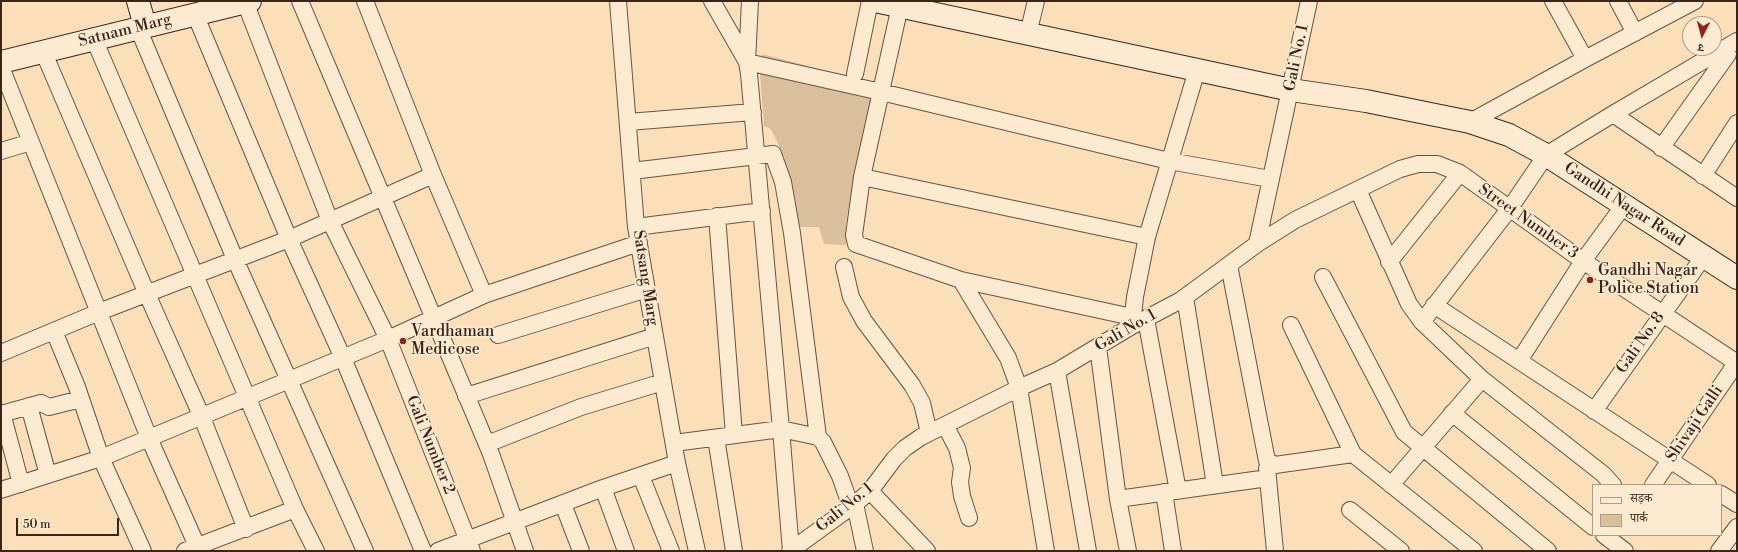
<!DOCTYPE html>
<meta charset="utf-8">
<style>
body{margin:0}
#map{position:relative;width:1738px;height:552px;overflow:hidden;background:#fadfb8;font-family:"Libre Bodoni","Noto Serif Devanagari",serif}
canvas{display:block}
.frame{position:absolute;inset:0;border:2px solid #3b241b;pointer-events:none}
.legend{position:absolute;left:1592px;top:484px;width:130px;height:52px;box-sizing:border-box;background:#fcead1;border:1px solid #af9b88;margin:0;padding:5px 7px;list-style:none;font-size:12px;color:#3b241b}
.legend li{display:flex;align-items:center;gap:8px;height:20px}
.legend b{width:20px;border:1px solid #af9b88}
.north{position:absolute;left:1682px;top:16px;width:40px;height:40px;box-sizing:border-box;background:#fcead1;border:1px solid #af9b88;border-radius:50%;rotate:186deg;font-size:11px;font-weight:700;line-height:16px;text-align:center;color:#3b241b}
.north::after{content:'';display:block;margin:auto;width:14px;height:18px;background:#8f2418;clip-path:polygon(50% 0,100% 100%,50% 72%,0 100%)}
.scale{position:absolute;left:16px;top:518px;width:103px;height:18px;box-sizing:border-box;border:2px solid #3b241b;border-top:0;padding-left:5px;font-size:12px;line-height:14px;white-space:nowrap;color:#3b241b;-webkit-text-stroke:3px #fcead1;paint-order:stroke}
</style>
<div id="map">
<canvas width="1738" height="552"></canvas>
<div class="frame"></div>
<ul class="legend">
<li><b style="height:5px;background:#fcead1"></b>सड़क</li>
<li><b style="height:11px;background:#dabf9d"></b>पार्क</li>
</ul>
<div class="north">उ</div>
<div class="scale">50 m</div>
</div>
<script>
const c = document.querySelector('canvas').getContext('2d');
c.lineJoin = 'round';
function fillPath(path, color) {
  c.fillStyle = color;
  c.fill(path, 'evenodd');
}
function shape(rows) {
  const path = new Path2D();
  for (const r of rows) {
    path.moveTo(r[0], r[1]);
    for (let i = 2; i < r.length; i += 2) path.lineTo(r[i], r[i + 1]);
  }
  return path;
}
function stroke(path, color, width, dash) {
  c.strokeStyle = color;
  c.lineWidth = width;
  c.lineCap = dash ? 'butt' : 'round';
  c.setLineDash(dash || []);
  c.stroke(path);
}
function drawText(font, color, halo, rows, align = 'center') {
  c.font = font + ' "Libre Bodoni",serif';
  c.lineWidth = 3.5;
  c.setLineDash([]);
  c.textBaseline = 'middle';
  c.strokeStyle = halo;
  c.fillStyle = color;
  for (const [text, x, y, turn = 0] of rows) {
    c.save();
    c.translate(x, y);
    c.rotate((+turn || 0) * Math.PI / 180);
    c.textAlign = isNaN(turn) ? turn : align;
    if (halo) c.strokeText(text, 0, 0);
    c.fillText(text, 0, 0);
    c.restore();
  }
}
fillPath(shape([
 [762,54,868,82,874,87,856,163,846,223,846,245,824,244,819,227,797,227,779,146,771,129,764,126,760,74]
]), '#dabf9d');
const street = shape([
 [300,1,491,454,525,551],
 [365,1,433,175,484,295],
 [618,1,636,227,677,463,697,551],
 [712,1,747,62,749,74,781,429,791,551],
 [750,1,747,62,881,92,1169,161,1270,179],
 [1618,1,1635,33],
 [245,2,330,221,388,339,472,551],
 [900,6,862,177,854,235,856,244,961,280,1132,317],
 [195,14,289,239,343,358,423,551],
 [138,28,235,259,365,551],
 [1028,34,1036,1],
 [94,39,295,509,316,551],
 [43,51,147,294,201,415,246,529],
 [1585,59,1695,1],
 [1,67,149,438,197,546],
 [855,74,870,1],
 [1613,114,1737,198],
 [628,122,753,112],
 [1470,122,1585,59,1553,1],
 [1661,148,1728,54],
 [1,151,31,142],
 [632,171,773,154,783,182,792,233,818,437],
 [1703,176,1737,123],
 [862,177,1147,237],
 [1358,190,1409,304,1422,322],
 [717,216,734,435],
 [636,227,762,211],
 [1257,244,1295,220,1400,169,1418,164,1437,164,1460,173,1583,261,1737,363],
 [1389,262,1460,173],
 [1229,265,1267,461,1275,465,1353,454],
 [844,267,851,297,864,321,912,385,922,403,929,433],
 [1323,277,1404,432,1548,551],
 [961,280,1008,358,1019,388,1046,551],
 [1185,297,1215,485],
 [1434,305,1708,485],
 [1146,319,1178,491],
 [1291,325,1353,454,1474,551],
 [1132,326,1135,297,1147,237,1197,70],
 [54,331,77,387,101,458,143,551],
 [498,335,647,289],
 [1098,347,1118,499,1128,551],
 [1,353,99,312,289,239,433,175],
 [1519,361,1583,261,1624,205],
 [1057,371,1088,551],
 [466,396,655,336],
 [29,406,48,475],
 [1594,411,1704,256],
 [2,413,21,484],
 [1452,413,1593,527],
 [1,414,41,403,49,407,81,399],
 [945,425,957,448,962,468,960,482,962,496,969,518],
 [716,438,734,551],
 [674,443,781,429,818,437,823,442,840,476,851,507],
 [487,444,581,407,663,382],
 [1267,468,1275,551],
 [641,476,671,551],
 [1391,485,1482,379],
 [1613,485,1603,474,1482,379,1422,322,1510,208,1546,155,1613,114,1737,41],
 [1653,485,1737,362],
 [603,488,626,551],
 [1,490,101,458,388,339,484,295,639,243],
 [870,491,927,551],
 [1164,492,1173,551],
 [1721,494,1737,504],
 [1118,499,1268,478],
 [563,504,581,551],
 [855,504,865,551],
 [1350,510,1401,551],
 [1604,535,1625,551],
 [185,551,295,509],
 [438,551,603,488,677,463],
 [790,551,855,504,870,491,894,459,905,448,921,437,1019,388,1057,371,1132,326,1181,300,1257,244,1309,1],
 [1719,551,1737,527]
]);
const secondary = shape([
 [138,1,145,26],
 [875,1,1291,90,1366,101,1470,122,1509,135,1546,155,1737,278],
 [1,62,250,1]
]);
stroke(street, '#6b5342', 18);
stroke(secondary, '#3b241b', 24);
stroke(street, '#fcead1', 16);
stroke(secondary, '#fcead1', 22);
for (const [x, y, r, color] of [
 [1590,280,4,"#8f2418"],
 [403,341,4,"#8f2418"]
]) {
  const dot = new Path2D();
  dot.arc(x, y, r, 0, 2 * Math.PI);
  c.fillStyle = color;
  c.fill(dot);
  stroke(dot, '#fcead1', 1.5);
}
drawText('16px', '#3b241b', '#fcead1', [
 ["Satnam Marg",125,31,-14],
 ["Gali No. 1",1297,58,-78],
 ["Gandhi Nagar Road",1624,205,33],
 ["Street Number 3",1528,222,35],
 ["Satsang Marg",645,278,81],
 ["Gali No. 1",1126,331,-30],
 ["Gali No. 8",1641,343,-55],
 ["Shivaji Galli",1695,424,-56],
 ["Gali Number 2",430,445,68],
 ["Gali No. 1",845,508,-39]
]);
drawText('16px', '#3b241b', '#fcead1', [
 ["Gandhi Nagar",1598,271],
 ["Police Station",1598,289],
 ["Vardhaman",411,332],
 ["Medicose",411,350]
], 'left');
</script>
